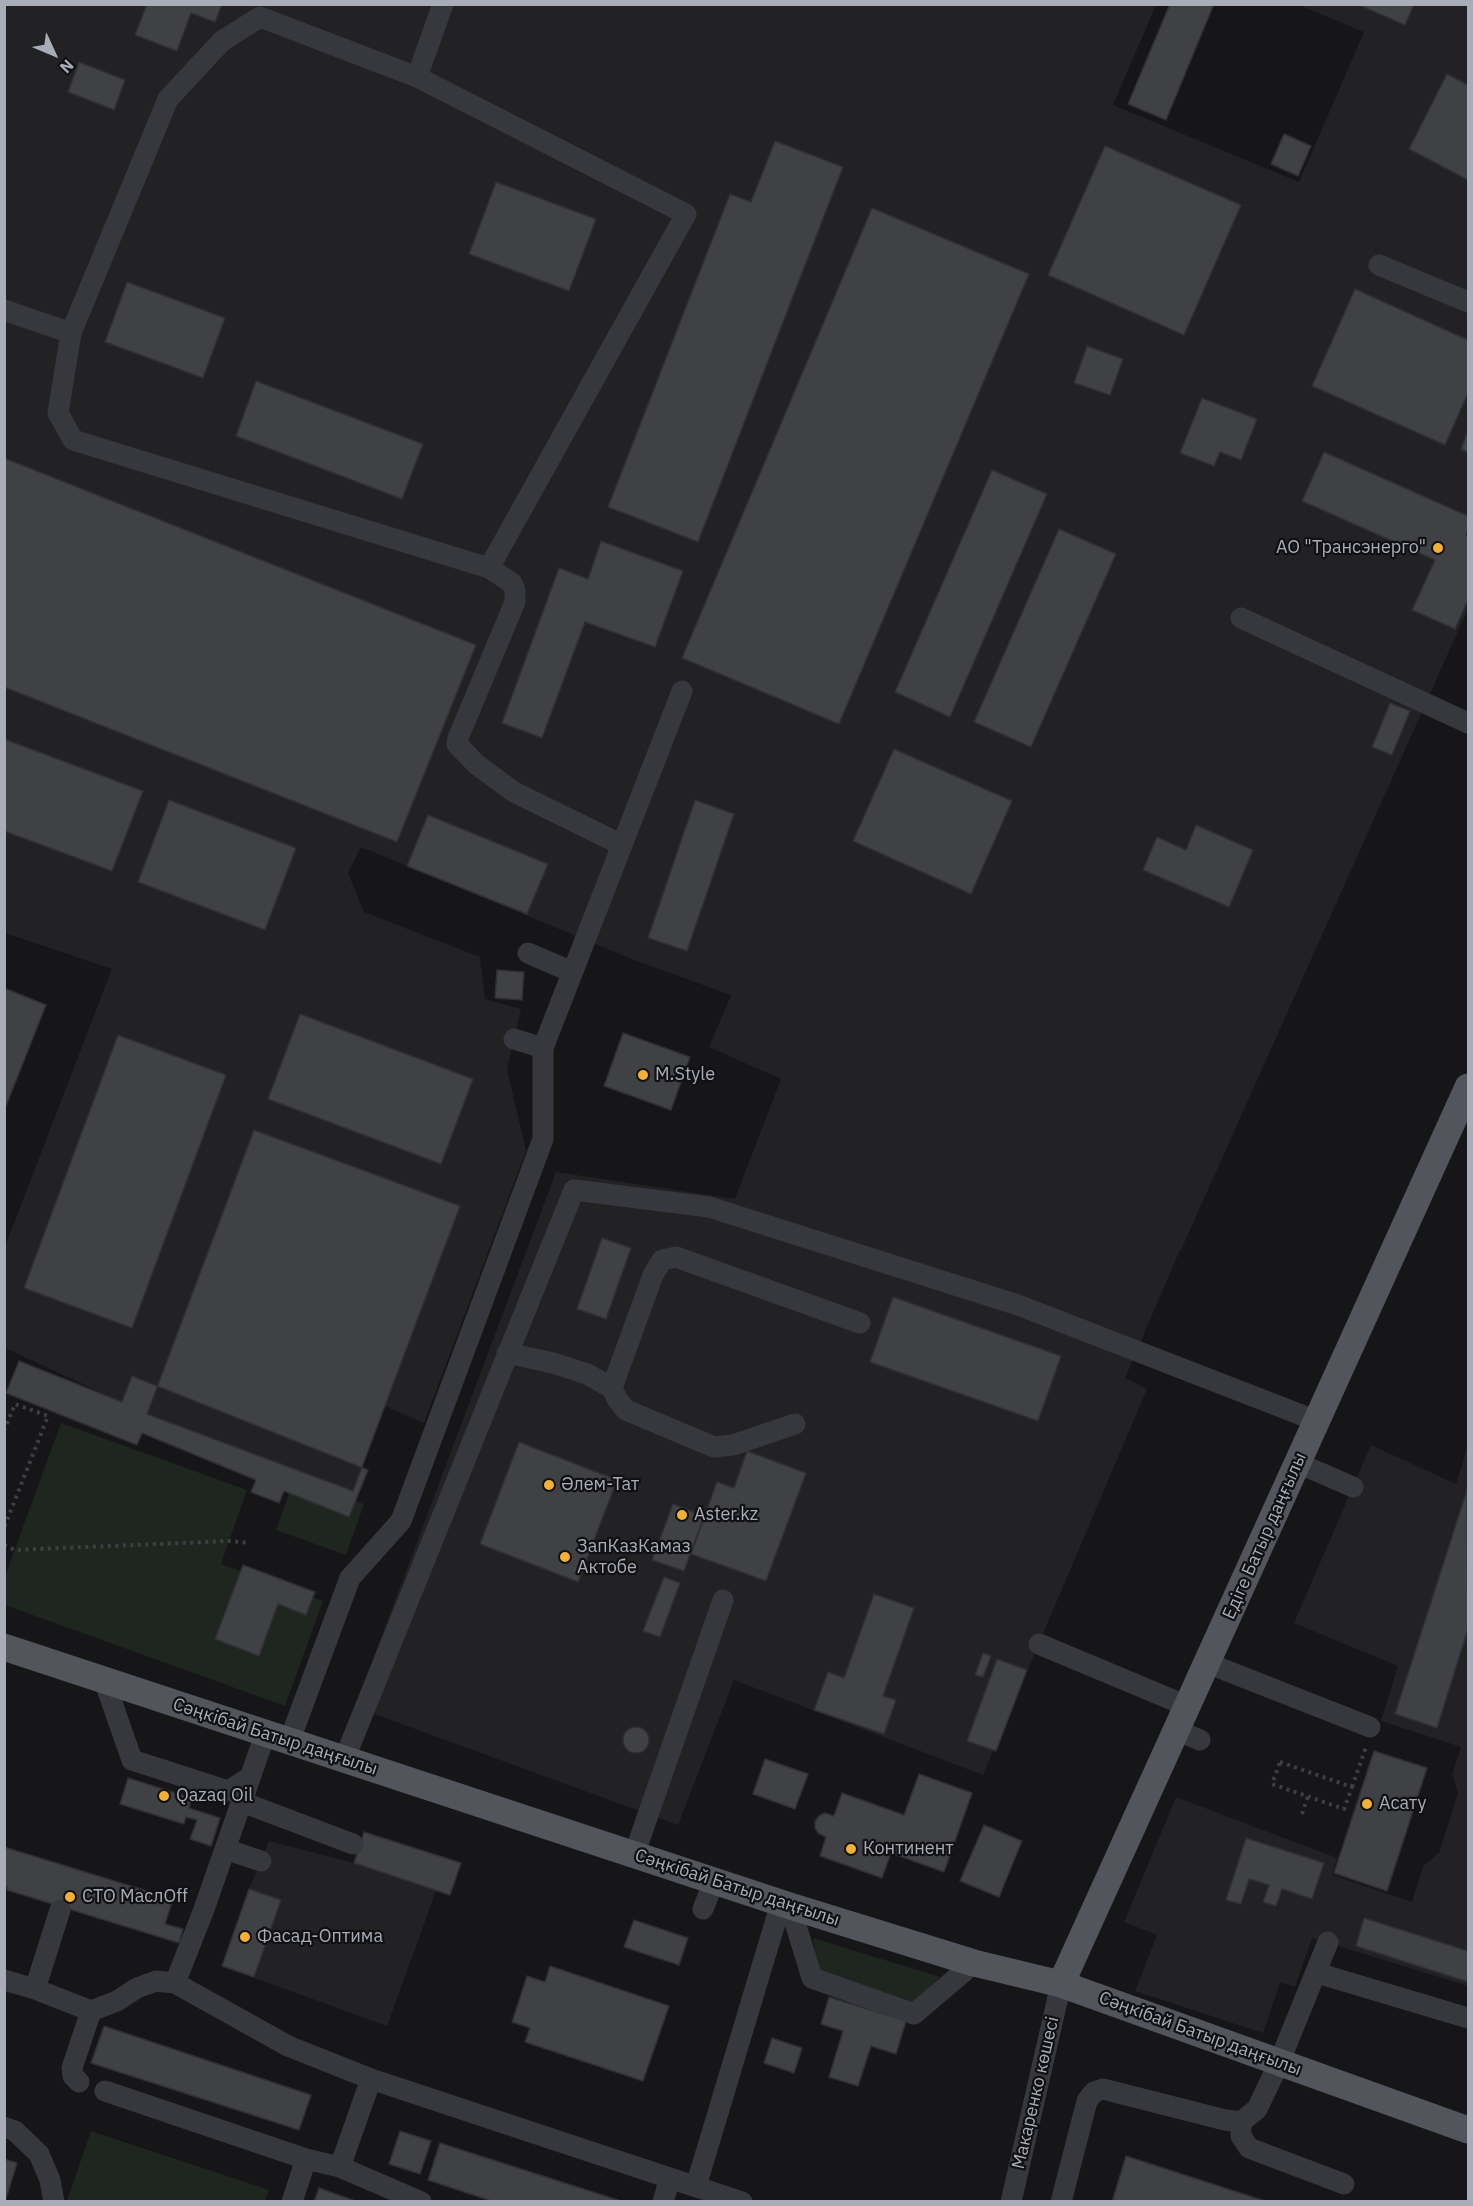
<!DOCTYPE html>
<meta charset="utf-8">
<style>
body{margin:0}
#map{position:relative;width:1473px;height:2206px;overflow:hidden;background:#161618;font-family:"IBM Plex Sans",sans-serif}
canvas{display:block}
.frame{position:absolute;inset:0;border:6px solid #a8adb8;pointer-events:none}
.north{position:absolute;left:24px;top:24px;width:60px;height:60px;-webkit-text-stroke:4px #111113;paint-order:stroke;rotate:134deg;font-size:16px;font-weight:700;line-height:24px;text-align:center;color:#a8adb8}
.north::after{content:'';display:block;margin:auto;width:21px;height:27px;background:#a8adb8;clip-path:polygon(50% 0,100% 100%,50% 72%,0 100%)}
</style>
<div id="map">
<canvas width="1473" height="2206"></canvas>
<div class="frame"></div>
<div class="north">N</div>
</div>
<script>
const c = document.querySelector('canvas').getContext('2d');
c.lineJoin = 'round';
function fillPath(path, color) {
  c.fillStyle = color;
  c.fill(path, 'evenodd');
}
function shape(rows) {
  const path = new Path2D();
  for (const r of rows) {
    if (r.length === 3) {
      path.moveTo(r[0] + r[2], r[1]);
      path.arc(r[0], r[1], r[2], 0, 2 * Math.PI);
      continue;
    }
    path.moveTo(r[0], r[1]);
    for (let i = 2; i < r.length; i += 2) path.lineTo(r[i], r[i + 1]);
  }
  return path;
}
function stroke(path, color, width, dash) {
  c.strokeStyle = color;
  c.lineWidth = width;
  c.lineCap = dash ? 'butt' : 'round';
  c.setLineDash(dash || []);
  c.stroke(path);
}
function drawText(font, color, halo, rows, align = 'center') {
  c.font = font + ' "IBM Plex Sans",sans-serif';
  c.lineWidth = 4.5;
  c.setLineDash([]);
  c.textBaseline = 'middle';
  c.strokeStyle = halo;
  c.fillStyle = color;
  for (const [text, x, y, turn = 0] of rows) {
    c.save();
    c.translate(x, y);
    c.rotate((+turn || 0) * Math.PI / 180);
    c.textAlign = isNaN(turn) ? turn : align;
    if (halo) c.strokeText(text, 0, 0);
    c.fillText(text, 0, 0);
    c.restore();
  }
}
fillPath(shape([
 [5,5,1156,5,1113,105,1299,182,1364,32,1299,5,1468,5,1468,609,1181,1250,1180,1250,1125,1378,1147,1389,983,1775,734,1680,678,1825,355,1707,556,1172,735,1199,781,1079,709,1047,731,995,634,960,361,847,348,873,364,912,480,957,485,999,521,1009,507,1069,526,1151,424,1423,385,1406,353,1491,147,1414,5,1348,4,1249,112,969,5,933],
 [1468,1444,1468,1986,1312,1938,1295,1987,1280,1982,1263,2033,1135,1991,1157,1935,1124,1922,1176,1797,1337,1858,1332,1875,1412,1902,1423,1866,1439,1853,1458,1793,1452,1774,1461,1747,1381,1721,1398,1666,1294,1623,1371,1445,1456,1484],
 [269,1841,354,1863,436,1891,387,2026,222,1966,249,1889]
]), '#222225');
fillPath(shape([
 [61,1423,247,1490,221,1564,323,1601,285,1706,5,1605,4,1579],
 [294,1479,364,1504,346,1555,276,1530],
 [813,1938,940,1977,913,2004,817,1971],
 [91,2131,269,2190,265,2201,67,2201]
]), '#1e261f');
const building = shape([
 [147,4,222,4,215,22,191,13,177,51,135,35,147,4],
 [1170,4,1214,4,1166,120,1128,104,1170,4],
 [1357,4,1414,4,1405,25,1357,4],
 [79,62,125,80,114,110,68,92,79,62],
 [1447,74,1468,85,1468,180,1409,149,1447,74],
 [1284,134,1311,146,1298,176,1271,164,1284,134],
 [775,141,843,167,698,542,608,507,730,194,751,202,775,141],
 [1105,146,1241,205,1184,335,1048,275,1105,146],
 [496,182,596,219,569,291,469,254,496,182],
 [872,208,1029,274,839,724,682,658,872,208],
 [127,282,225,318,203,378,105,342,127,282],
 [1355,289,1468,340,1468,393,1445,445,1312,386,1355,289],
 [1087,346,1123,359,1110,395,1074,383,1087,346],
 [256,381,423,444,402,499,236,436,256,381],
 [1202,398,1257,419,1241,460,1220,452,1214,466,1180,453,1202,398],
 [1468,431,1468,453,1461,449,1468,431],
 [1324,452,1468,516,1468,530,1466,535,1468,536,1468,600,1455,629,1412,610,1435,560,1302,501,1324,452],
 [4,458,476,645,397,842,4,687,4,458],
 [992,470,1047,494,950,717,895,692,992,470],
 [1059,529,1116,554,1031,747,974,722,1059,529],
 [601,541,683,571,655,647,585,622,542,738,502,723,559,568,588,579,601,541],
 [1390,703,1410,711,1392,755,1372,747,1390,703],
 [4,739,143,791,112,871,4,831,4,739],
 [894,749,1012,801,971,894,853,841,894,749],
 [169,800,296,848,265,930,138,882,169,800],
 [695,800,734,814,687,951,648,938,695,800],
 [428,815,548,864,527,914,407,866,428,815],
 [1196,825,1253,850,1229,907,1143,870,1157,837,1186,850,1196,825],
 [497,970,524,972,522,1000,495,998,497,970],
 [4,988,46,1005,4,1111,4,988],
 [300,1014,473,1079,441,1164,268,1099,300,1014],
 [623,1033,690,1057,671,1110,604,1086,623,1033],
 [118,1035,226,1075,132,1328,24,1288,118,1035],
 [254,1130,460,1206,353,1491,147,1414,254,1130],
 [602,1238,631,1248,606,1319,577,1309,602,1238],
 [893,1297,1061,1356,1038,1421,870,1362,893,1297],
 [19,1361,122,1402,132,1376,368,1470,349,1517,284,1491,279,1503,251,1492,256,1480,142,1433,137,1445,6,1393,19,1361],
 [519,1442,617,1480,578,1582,480,1544,519,1442],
 [747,1451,806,1473,766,1581,691,1554,717,1482,734,1488,747,1451],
 [1467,1490,1468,1629,1437,1728,1395,1714,1467,1490],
 [673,1504,704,1516,684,1571,652,1560,673,1504],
 [243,1565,315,1592,306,1615,278,1604,259,1656,215,1639,243,1565],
 [664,1577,680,1583,660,1637,643,1631,664,1577],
 [874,1594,914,1608,883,1696,896,1700,884,1734,814,1710,828,1672,844,1678,874,1594],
 [983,1653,991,1656,983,1677,975,1675,983,1653],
 [997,1659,1027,1670,996,1751,967,1741,997,1659],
 [636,1740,13],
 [1374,1751,1427,1768,1387,1891,1334,1873,1374,1751],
 [765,1759,808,1774,795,1809,753,1794,765,1759],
 [919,1774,972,1793,944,1872,891,1853,882,1878,820,1856,826,1837,818,1833,815,1828,815,1821,819,1816,825,1813,834,1816,842,1793,904,1815,919,1774],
 [128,1778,192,1798,189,1808,220,1818,211,1846,190,1839,197,1820,186,1817,184,1824,120,1804,128,1778],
 [984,1825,1022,1841,999,1897,960,1881,984,1825],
 [364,1832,461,1863,450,1895,354,1863,364,1832],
 [1246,1838,1324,1863,1312,1899,1282,1889,1276,1906,1263,1902,1269,1885,1249,1879,1241,1904,1226,1900,1246,1838],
 [4,1847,173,1899,165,1924,183,1929,179,1943,7,1890,7,1887,4,1886,4,1847],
 [249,1889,281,1900,254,1977,222,1966,249,1889],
 [1364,1918,1468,1951,1468,1982,1356,1946,1364,1918],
 [634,1920,688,1938,679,1965,624,1947,634,1920],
 [550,1966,669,2006,643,2081,525,2042,530,2028,512,2022,527,1976,545,1982,550,1966],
 [829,1997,906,2021,896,2054,871,2046,858,2086,829,2077,843,2031,821,2024,829,1997],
 [104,2026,311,2095,299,2130,91,2063,104,2026],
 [772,2038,802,2048,794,2073,764,2063,772,2038],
 [400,2131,431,2141,420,2174,389,2164,400,2131],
 [440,2143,624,2202,494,2202,428,2180,440,2143],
 [1126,2156,1268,2202,1112,2202,1126,2156],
 [4,2159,17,2163,5,2202,4,2202,4,2159],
 [319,2188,358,2202,314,2202,319,2188]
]);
fillPath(building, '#404145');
stroke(building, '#303034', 1.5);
stroke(shape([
 [4,1431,15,1404,48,1416,4,1528],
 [4,1545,15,1550,229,1541,250,1543],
 [1280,1762,1352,1787,1344,1809,1272,1784,1280,1762],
 [1352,1787,1366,1747],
 [1302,1814,1308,1796]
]), '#3d3f44', 4, [3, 4.5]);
stroke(shape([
 [417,77,686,214,489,568,73,440,58,413,71,333,168,99,222,41,260,17,417,77,443,4],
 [1379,265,1468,302],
 [4,310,71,333],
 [489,568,512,583,515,591,515,602,458,738,457,744,476,764,514,792,622,845],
 [1241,618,1468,723],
 [528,953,572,972],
 [514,1039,543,1048],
 [507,1353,553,1363,587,1374,612,1388,653,1275,662,1260,676,1257,860,1323],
 [612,1388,617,1399,626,1410,714,1447,733,1445,795,1424],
 [1298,1463,1353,1487],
 [1039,1644,1187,1706],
 [1207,1663,1370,1727],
 [104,1680,132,1760,228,1791,250,1777],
 [1176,1730,1200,1740],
 [289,1742,350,1578,401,1521,543,1139,543,1048,682,691],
 [344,1760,574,1190,709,1207,1018,1305,1317,1421],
 [242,1802,353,1844],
 [225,1849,261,1861],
 [634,1855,723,1600],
 [790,1906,812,1978,914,2014,974,1963],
 [703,1909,714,1881],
 [1317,1973,1468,2018],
 [4,1980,35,1989,91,2011,117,2001,137,1988,156,1981,175,1983,288,2046,371,2079,742,2202],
 [175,1983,203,1912,265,1735],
 [35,1989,60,1910],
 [79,2082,73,2076,72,2068,91,2011],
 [105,2091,306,2159,340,2167,421,2202],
 [1241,2122,1241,2136,1249,2148,1344,2184],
 [4,2127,15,2131,39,2154,50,2180,54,2202],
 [340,2167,371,2079],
 [696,2186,781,1903],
 [292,2202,306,2159],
 [663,2202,670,2178],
 [1011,2202,1061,1984],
 [1061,2202,1087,2101,1094,2092,1103,2089,1225,2120,1241,2122,1257,2109,1279,2063,1328,1942]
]), '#37383d', 21);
stroke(shape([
 [4,1647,790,1906,974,1963,1061,1984,1468,2130],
 [1061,1984,1468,1087]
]), '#53555c', 27);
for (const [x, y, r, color] of [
 [1438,548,6,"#f2b134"],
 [643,1075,6,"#f2b134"],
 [549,1485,6,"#f2b134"],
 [682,1515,6,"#f2b134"],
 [565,1557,6,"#f2b134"],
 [164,1796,6,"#f2b134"],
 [1367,1804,6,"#f2b134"],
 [851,1849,6,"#f2b134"],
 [70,1897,6,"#f2b134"],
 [245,1937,6,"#f2b134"]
]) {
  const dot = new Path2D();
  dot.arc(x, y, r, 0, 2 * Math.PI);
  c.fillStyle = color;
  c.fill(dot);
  stroke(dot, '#111113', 2);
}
drawText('18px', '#a8adb8', '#111113', [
 ["АО \"Трансэнерго\"",1426,548,"right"],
 ["M.Style",655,1075],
 ["Әлем-Тат",561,1485],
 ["Aster.kz",694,1515],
 ["ЗапКазКамаз",577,1547],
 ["Актобе",577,1568],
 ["Qazaq Oil",176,1796],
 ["Асату",1379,1804],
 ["Континент",863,1849],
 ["СТО МаслOff",82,1897],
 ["Фасад-Оптима",257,1937]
], 'left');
drawText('18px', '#a8adb8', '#111113', [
 ["Едіге Батыр даңғылы",1265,1536,-66],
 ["Сәңкібай Батыр даңғылы",275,1737,18],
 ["Сәңкібай Батыр даңғылы",737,1888,18],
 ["Сәңкібай Батыр даңғылы",1200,2034,20],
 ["Макаренко көшесі",1036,2093,-77]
]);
</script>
